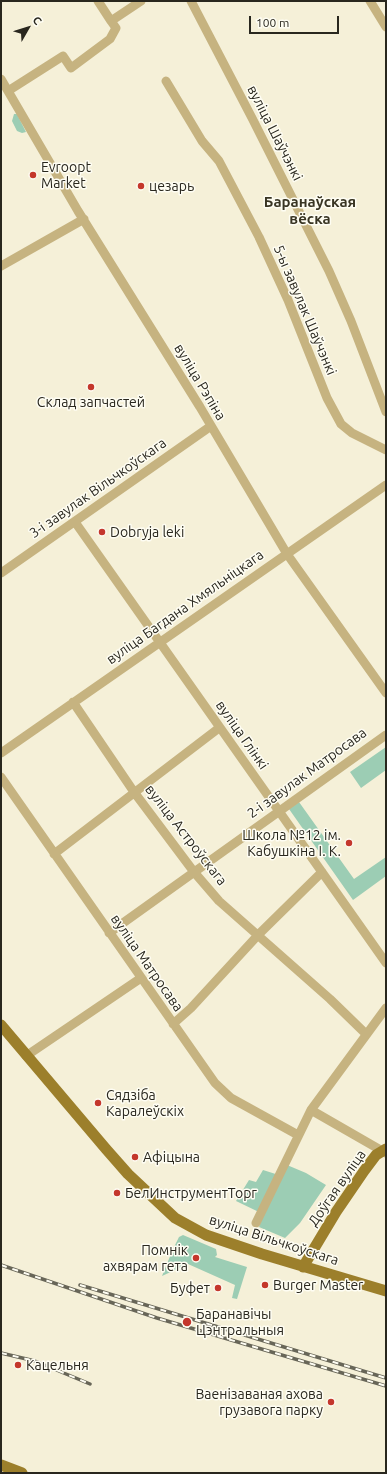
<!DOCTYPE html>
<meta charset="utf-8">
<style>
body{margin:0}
#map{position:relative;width:387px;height:1474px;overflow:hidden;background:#f5f0d8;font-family:Ubuntu,sans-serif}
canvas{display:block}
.frame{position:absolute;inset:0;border:2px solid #29271e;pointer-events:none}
.north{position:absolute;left:8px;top:8px;width:40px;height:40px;-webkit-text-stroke:3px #fefdf3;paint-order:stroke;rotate:51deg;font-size:11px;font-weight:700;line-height:16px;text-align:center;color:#29271e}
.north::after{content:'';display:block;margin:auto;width:14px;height:18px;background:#29271e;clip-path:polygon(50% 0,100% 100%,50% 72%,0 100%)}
.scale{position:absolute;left:249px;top:16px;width:90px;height:18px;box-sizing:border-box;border:2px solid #29271e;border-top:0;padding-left:5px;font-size:12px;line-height:14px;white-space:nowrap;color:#29271e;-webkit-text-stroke:3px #fefdf3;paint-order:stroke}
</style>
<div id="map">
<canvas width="387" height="1474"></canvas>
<div class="frame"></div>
<div class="north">С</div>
<div class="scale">100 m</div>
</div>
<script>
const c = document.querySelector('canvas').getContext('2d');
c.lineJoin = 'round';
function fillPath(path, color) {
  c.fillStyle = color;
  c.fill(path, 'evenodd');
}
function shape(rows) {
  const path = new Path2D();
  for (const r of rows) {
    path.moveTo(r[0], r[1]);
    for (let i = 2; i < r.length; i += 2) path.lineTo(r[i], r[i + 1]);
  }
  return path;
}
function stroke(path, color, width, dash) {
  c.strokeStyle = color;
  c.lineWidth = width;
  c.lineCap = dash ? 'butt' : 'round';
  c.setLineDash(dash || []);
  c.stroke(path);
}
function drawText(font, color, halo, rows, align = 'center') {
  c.font = font + ' Ubuntu,sans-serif';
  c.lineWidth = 3;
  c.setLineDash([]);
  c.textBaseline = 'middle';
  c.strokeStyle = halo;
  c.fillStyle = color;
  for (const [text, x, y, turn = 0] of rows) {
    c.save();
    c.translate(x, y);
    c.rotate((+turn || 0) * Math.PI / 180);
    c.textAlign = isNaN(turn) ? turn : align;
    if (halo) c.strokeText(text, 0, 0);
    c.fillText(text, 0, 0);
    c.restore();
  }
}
fillPath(shape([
 [14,114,17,114,26,132,22,133,17,131,12,121],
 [386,747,386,770,361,788,350,772],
 [299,802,354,879,386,857,386,876,353,900,289,809],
 [287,1165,306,1173,326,1185,300,1223,285,1238,259,1227,263,1214,236,1201,249,1180,256,1182,263,1170,282,1176],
 [183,1235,216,1249,217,1255,215,1257,247,1267,237,1299,232,1298,235,1285,188,1264,162,1276,173,1249,179,1237]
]), '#9ccdb4');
stroke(shape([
 [98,1,111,21,141,1],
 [191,1,252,118,329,271,351,321,386,412],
 [370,1,386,27],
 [1,79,78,211,200,407,287,554,386,693],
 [166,81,202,141,219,161,259,237,288,300,327,398,341,424,352,433,386,450],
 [8,91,63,56,71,68,110,39,116,28,111,21],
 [1,266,84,219],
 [75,522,386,963],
 [1,573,211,426],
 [73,702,134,792,194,872,219,901,330,999,366,1034],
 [1,753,386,485],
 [1,777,215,1083,231,1098,298,1135],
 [54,854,219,728],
 [109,933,386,735],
 [173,1024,191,1008,259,934,322,872],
 [26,1056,141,978],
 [311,1110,386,1153],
 [256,1223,311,1110,386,1008]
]), '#c6b380', 9);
stroke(shape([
 [1,1025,106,1149,128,1174,175,1218,206,1235,262,1254,386,1291],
 [303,1267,336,1212,364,1171,376,1155,386,1149],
 [1,1465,22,1473]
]), '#9c7f2b', 11);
const rail = shape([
 [1,1265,157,1318,386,1386],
 [80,1285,386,1378],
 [1,1353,35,1361,90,1384]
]);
stroke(rail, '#686658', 3.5);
stroke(rail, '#fefdf3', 2, [6]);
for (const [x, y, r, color] of [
 [33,175,4,"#c4372c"],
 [141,186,4,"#c4372c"],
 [91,387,4,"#c4372c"],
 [102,532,4,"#c4372c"],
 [349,843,4,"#c4372c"],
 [98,1103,4,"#c4372c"],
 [135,1157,4,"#c4372c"],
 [117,1193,4,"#c4372c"],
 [196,1258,4,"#c4372c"],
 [265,1285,4,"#c4372c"],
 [218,1288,4,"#c4372c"],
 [187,1322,5,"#c4372c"],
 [18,1365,4,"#c4372c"],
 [331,1402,4,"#c4372c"]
]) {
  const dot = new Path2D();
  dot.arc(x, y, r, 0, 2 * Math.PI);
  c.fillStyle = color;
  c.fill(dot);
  stroke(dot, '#fefdf3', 1.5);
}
drawText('14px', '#29271e', '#fefdf3', [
 ["вуліца Шаўчэнкі",275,133,63],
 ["5-ы завулак Шаўчэнкі",305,310,67],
 ["вуліца Рэпіна",200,382,59],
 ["3-і завулак Вільчкоўскага",98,488,-35],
 ["вуліца Багдана Хмяльніцкага",185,607,-35],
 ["вуліца Глінкі",242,735,55],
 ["2-і завулак Матросава",307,773,-36],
 ["вуліца Астроўскага",186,835,52],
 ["вуліца Матросава",147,963,55],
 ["Доўгая вуліца",337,1188,-55],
 ["вуліца Вільчкоўскага",274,1240,18]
]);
drawText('14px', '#29271e', '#fefdf3', [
 ["Evroopt",41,167],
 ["Market",41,183],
 ["цезарь",149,186],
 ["Склад запчастей",91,402,"center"],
 ["Dobryja leki",110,532],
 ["Школа №12 ім.",341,835,"right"],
 ["Кабушкіна І. К.",341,851,"right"],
 ["Сядзіба",106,1095],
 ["Каралеўскіх",106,1111],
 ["Афіцына",143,1157],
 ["БелИнструментТорг",125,1193],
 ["Помнік",188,1250,"right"],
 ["ахвярам гета",188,1266,"right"],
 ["Burger Master",273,1285],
 ["Буфет",210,1288,"right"],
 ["Баранавічы",196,1314],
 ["Цэнтральныя",196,1330],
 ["Кацельня",26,1365],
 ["Ваенізаваная ахова",323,1394,"right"],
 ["грузавога парку",323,1410,"right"]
], 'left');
drawText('bold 15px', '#393523', '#fefdf3', [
 ["Баранаўская",310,202],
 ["вёска",310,219]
]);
</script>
